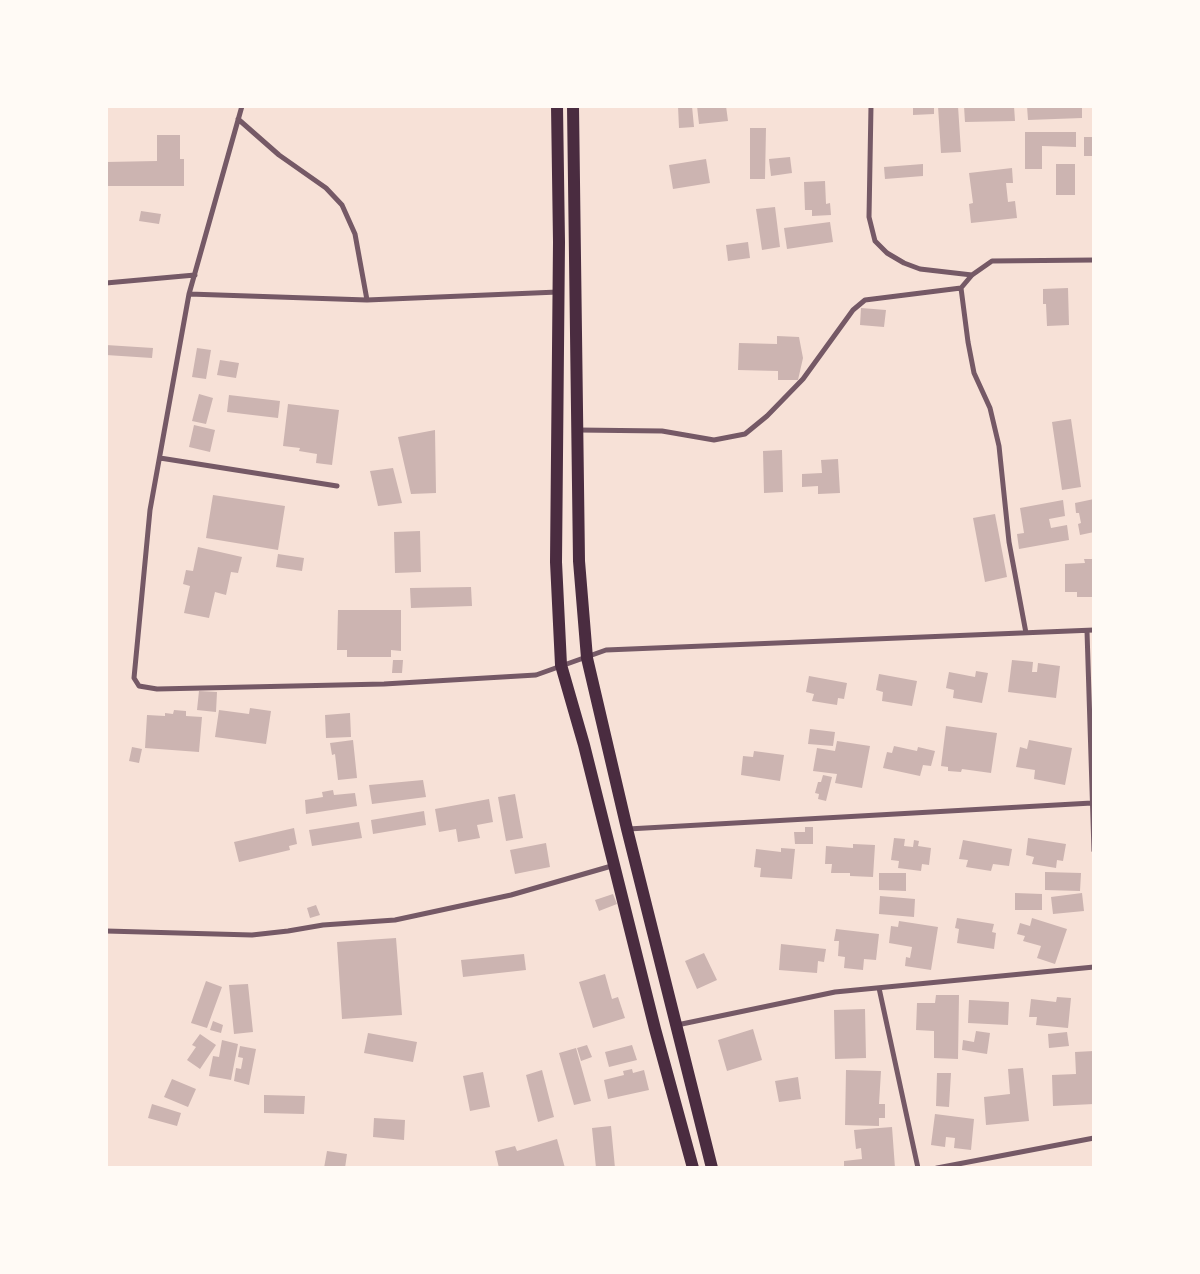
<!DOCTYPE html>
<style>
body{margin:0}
#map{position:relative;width:1200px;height:1274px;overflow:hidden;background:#f7e1d7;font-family:Barlow,sans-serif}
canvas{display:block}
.frame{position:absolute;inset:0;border:108px solid #fffaf5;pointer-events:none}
</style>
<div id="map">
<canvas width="1200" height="1274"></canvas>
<div class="frame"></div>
</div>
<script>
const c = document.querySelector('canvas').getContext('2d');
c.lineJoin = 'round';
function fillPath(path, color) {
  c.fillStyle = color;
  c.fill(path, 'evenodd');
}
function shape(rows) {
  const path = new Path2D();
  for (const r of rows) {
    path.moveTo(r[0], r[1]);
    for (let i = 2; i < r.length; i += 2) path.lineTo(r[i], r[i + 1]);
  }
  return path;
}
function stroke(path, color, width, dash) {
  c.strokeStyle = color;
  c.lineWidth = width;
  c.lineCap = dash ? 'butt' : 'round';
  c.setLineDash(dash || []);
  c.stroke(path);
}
fillPath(shape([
 [678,106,692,106,694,127,679,128],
 [697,106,726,106,728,121,699,124],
 [913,106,934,106,934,114,913,115],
 [938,106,958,106,961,152,941,153],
 [964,106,1014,106,1015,121,965,122],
 [1027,106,1082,106,1082,118,1028,120],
 [750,128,766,128,765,179,750,179],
 [1025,132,1076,132,1076,147,1042,146,1042,169,1025,169],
 [157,135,180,135,180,159,184,159,184,186,106,186,106,162,157,161],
 [1084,137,1094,137,1094,156,1084,156],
 [790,157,792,173,771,176,769,159],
 [706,159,710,183,673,189,669,165],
 [923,164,923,176,885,179,884,167],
 [1056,164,1075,164,1075,195,1056,195],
 [1012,168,1013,183,1006,183,1008,202,1015,201,1017,218,971,223,969,204,973,203,969,173],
 [825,181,826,204,830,203,831,215,812,216,812,210,805,210,804,182],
 [775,207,780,247,762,250,756,209],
 [141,211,161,214,159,224,139,221],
 [830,222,833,242,787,249,784,228],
 [748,242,750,258,728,261,726,245],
 [1068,288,1069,325,1047,326,1046,304,1043,304,1043,289],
 [861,308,886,310,884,327,860,325],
 [777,336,799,337,803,358,798,380,778,380,778,371,738,370,739,343,777,344],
 [106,345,153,348,152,358,106,355],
 [197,348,211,350,206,379,192,377],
 [220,360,239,363,236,378,217,375],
 [199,394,213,398,206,424,192,421],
 [229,395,280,401,278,418,227,412],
 [288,404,339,410,332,465,316,463,317,454,299,451,300,448,283,446],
 [1071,419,1081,487,1062,490,1052,422],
 [194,425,215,430,210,452,189,447],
 [435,430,436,493,411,494,398,437],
 [782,450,783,492,764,493,763,451],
 [838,459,840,493,818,494,818,486,802,487,802,474,822,473,821,460],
 [393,468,402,503,378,506,370,471],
 [213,495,285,506,278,550,206,538],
 [1094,499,1094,532,1080,535,1078,524,1081,523,1079,513,1076,513,1075,503],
 [1063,500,1065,516,1049,519,1051,528,1067,525,1069,540,1019,549,1017,534,1024,533,1020,508],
 [995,514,1007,577,985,582,973,518],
 [420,531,421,572,395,573,394,532],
 [198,547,242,557,238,573,231,572,226,595,215,592,209,618,184,613,190,586,183,584,186,570,193,571],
 [278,554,304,558,302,571,276,567],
 [1084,559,1094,559,1094,597,1077,597,1077,592,1065,592,1065,564,1085,563],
 [471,587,472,606,411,608,410,588],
 [338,610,401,610,401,651,391,650,391,657,347,657,347,650,337,650],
 [393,660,403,660,402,673,392,673],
 [1012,660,1033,662,1032,672,1037,672,1038,663,1060,666,1056,698,1008,692],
 [976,671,988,673,982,703,953,698,954,690,946,688,949,672,975,677],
 [879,674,917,681,912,706,882,701,883,692,876,690],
 [809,676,847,683,844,699,838,698,837,705,812,701,814,694,806,692],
 [199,691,217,692,216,712,197,710],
 [250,708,271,711,266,744,215,737,219,710,249,714],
 [174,710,186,711,186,716,202,717,199,752,145,748,147,715,165,716,165,713,173,714],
 [350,713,351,737,326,738,325,715],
 [946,726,997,733,991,773,962,769,961,772,948,771,948,767,941,766],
 [810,729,835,732,833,746,808,744],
 [353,740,357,778,338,780,335,754,332,755,330,743],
 [1029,740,1072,748,1065,785,1034,779,1035,770,1016,767,1020,747,1027,749],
 [837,741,870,746,862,788,835,783,837,774,813,771,817,748,835,751],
 [894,746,917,751,918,747,935,751,931,766,923,765,920,776,883,768,887,752,892,753],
 [132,747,142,749,139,763,129,761],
 [754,751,784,755,780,781,741,775,743,756,753,757],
 [823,775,832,777,826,801,818,799,819,794,815,793,818,782,821,782],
 [423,780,426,797,372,804,369,785],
 [333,790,334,795,355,793,357,806,306,814,305,800,323,797,322,792],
 [515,794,523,838,506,841,498,797],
 [489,799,493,822,477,825,480,838,458,842,456,829,439,832,435,809],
 [424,811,426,825,373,834,371,820],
 [359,822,362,838,312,846,309,830],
 [805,827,813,827,813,844,795,844,794,832,805,832],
 [294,828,297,844,289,846,290,850,239,862,234,842],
 [894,838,905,839,904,846,913,847,914,840,919,841,918,846,931,848,929,865,922,864,921,871,898,868,899,861,891,860],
 [1028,838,1066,844,1063,861,1057,860,1056,868,1032,864,1034,857,1026,855],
 [963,840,1012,849,1009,866,993,864,991,871,966,867,968,860,959,859],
 [546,843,550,867,515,874,510,850],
 [853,844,875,845,873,877,850,876,850,873,831,873,832,864,825,864,826,846,853,848],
 [781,848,795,849,792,879,760,877,761,868,754,867,756,849,781,852],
 [1045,872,1081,873,1080,891,1045,890],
 [879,873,906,873,906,891,879,890],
 [1015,893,1042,894,1042,910,1015,910],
 [1082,893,1084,911,1053,914,1051,897],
 [613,894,617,904,599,911,595,900],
 [880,896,915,899,914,917,879,914],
 [316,905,320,915,310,918,307,908],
 [957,918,994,924,992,932,996,933,994,949,957,943,959,929,955,928],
 [1032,918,1067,929,1055,964,1037,958,1041,946,1023,941,1025,936,1017,934,1020,923,1030,926],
 [899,921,938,927,931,970,905,966,906,957,910,958,912,947,889,943,891,926,898,927],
 [836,929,879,934,876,960,864,959,863,970,844,968,845,957,838,956,839,941,834,941],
 [396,938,402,1015,342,1019,337,942],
 [781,944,826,949,824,962,818,961,817,973,779,970],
 [704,953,717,980,697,989,685,961],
 [524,954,526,970,463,977,461,960],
 [605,974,612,999,618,997,625,1018,593,1028,579,982],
 [206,981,222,987,207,1028,191,1023],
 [248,984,253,1032,234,1034,229,985],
 [936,995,959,995,958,1059,934,1058,934,1031,916,1030,917,1003,935,1003],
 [1057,997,1071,998,1068,1028,1036,1025,1037,1017,1029,1017,1031,999,1056,1002],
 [969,1000,1009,1002,1008,1025,968,1023],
 [865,1009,866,1058,835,1059,834,1010],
 [213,1021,223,1025,221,1033,210,1030],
 [753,1029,762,1060,727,1071,718,1040],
 [976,1031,990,1033,987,1054,962,1050,963,1040,974,1042],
 [1067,1032,1069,1046,1049,1048,1048,1034],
 [368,1033,417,1042,413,1062,364,1053],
 [200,1034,216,1045,200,1069,187,1060,196,1047,192,1045],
 [222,1040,238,1044,231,1080,209,1076,213,1056,219,1057],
 [587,1045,592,1057,581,1061,577,1048],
 [632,1045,637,1060,609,1067,605,1052],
 [240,1046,256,1049,249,1085,234,1081,236,1068,241,1069,243,1058,238,1057],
 [576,1048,591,1101,574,1105,559,1053],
 [1094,1051,1094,1104,1053,1106,1052,1075,1076,1074,1075,1052],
 [1023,1068,1029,1121,986,1125,984,1097,1010,1094,1008,1069],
 [632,1069,633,1073,644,1070,649,1090,608,1099,604,1080,624,1075,623,1071],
 [542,1070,554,1117,538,1122,526,1075],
 [846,1070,881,1071,879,1104,885,1104,885,1118,879,1118,879,1126,845,1125],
 [483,1072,490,1107,470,1111,463,1076],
 [937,1073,951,1073,949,1107,936,1106],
 [798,1077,801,1099,779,1102,775,1081],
 [172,1079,196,1089,188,1107,164,1097],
 [264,1095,305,1096,304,1114,264,1113],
 [152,1104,181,1113,177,1126,148,1118],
 [935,1114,974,1119,971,1150,954,1148,955,1138,946,1137,945,1147,931,1145],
 [374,1118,405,1120,404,1140,373,1137],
 [611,1126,615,1168,596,1168,592,1128],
 [892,1127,895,1168,844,1168,844,1161,862,1159,861,1148,856,1149,854,1130],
 [557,1139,565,1168,499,1168,495,1151,515,1146,517,1151],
 [327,1151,347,1154,345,1168,324,1168]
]), '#ccb4b1');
stroke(shape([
 [242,106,189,294,150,510,134,678,139,686,157,689,384,684,536,675,606,650,1094,630],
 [871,106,869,217,875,241,887,253,904,263,920,269,972,275],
 [238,119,279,155,326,188,342,205,355,234,367,300],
 [106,283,195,275],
 [189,294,367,300,558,292],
 [578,430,662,431,714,440,745,434,767,416,803,379,853,310,865,300,961,288],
 [160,458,337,486],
 [1087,631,1094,851],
 [1026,633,1009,542,999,446,990,408,974,373,968,342,961,288,972,275,992,261,1094,260],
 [628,829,1092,803],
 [106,931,252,935,288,931,323,925,395,920,511,895,615,865],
 [879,988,918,1168],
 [677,1025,835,992,1094,967],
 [937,1168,1094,1138]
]), '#755966', 5);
stroke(shape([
 [557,106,559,242,556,562,561,665,584,745,655,1029,693,1168],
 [573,106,579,561,587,658,627,829,712,1168]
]), '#4a2c40', 12);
</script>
